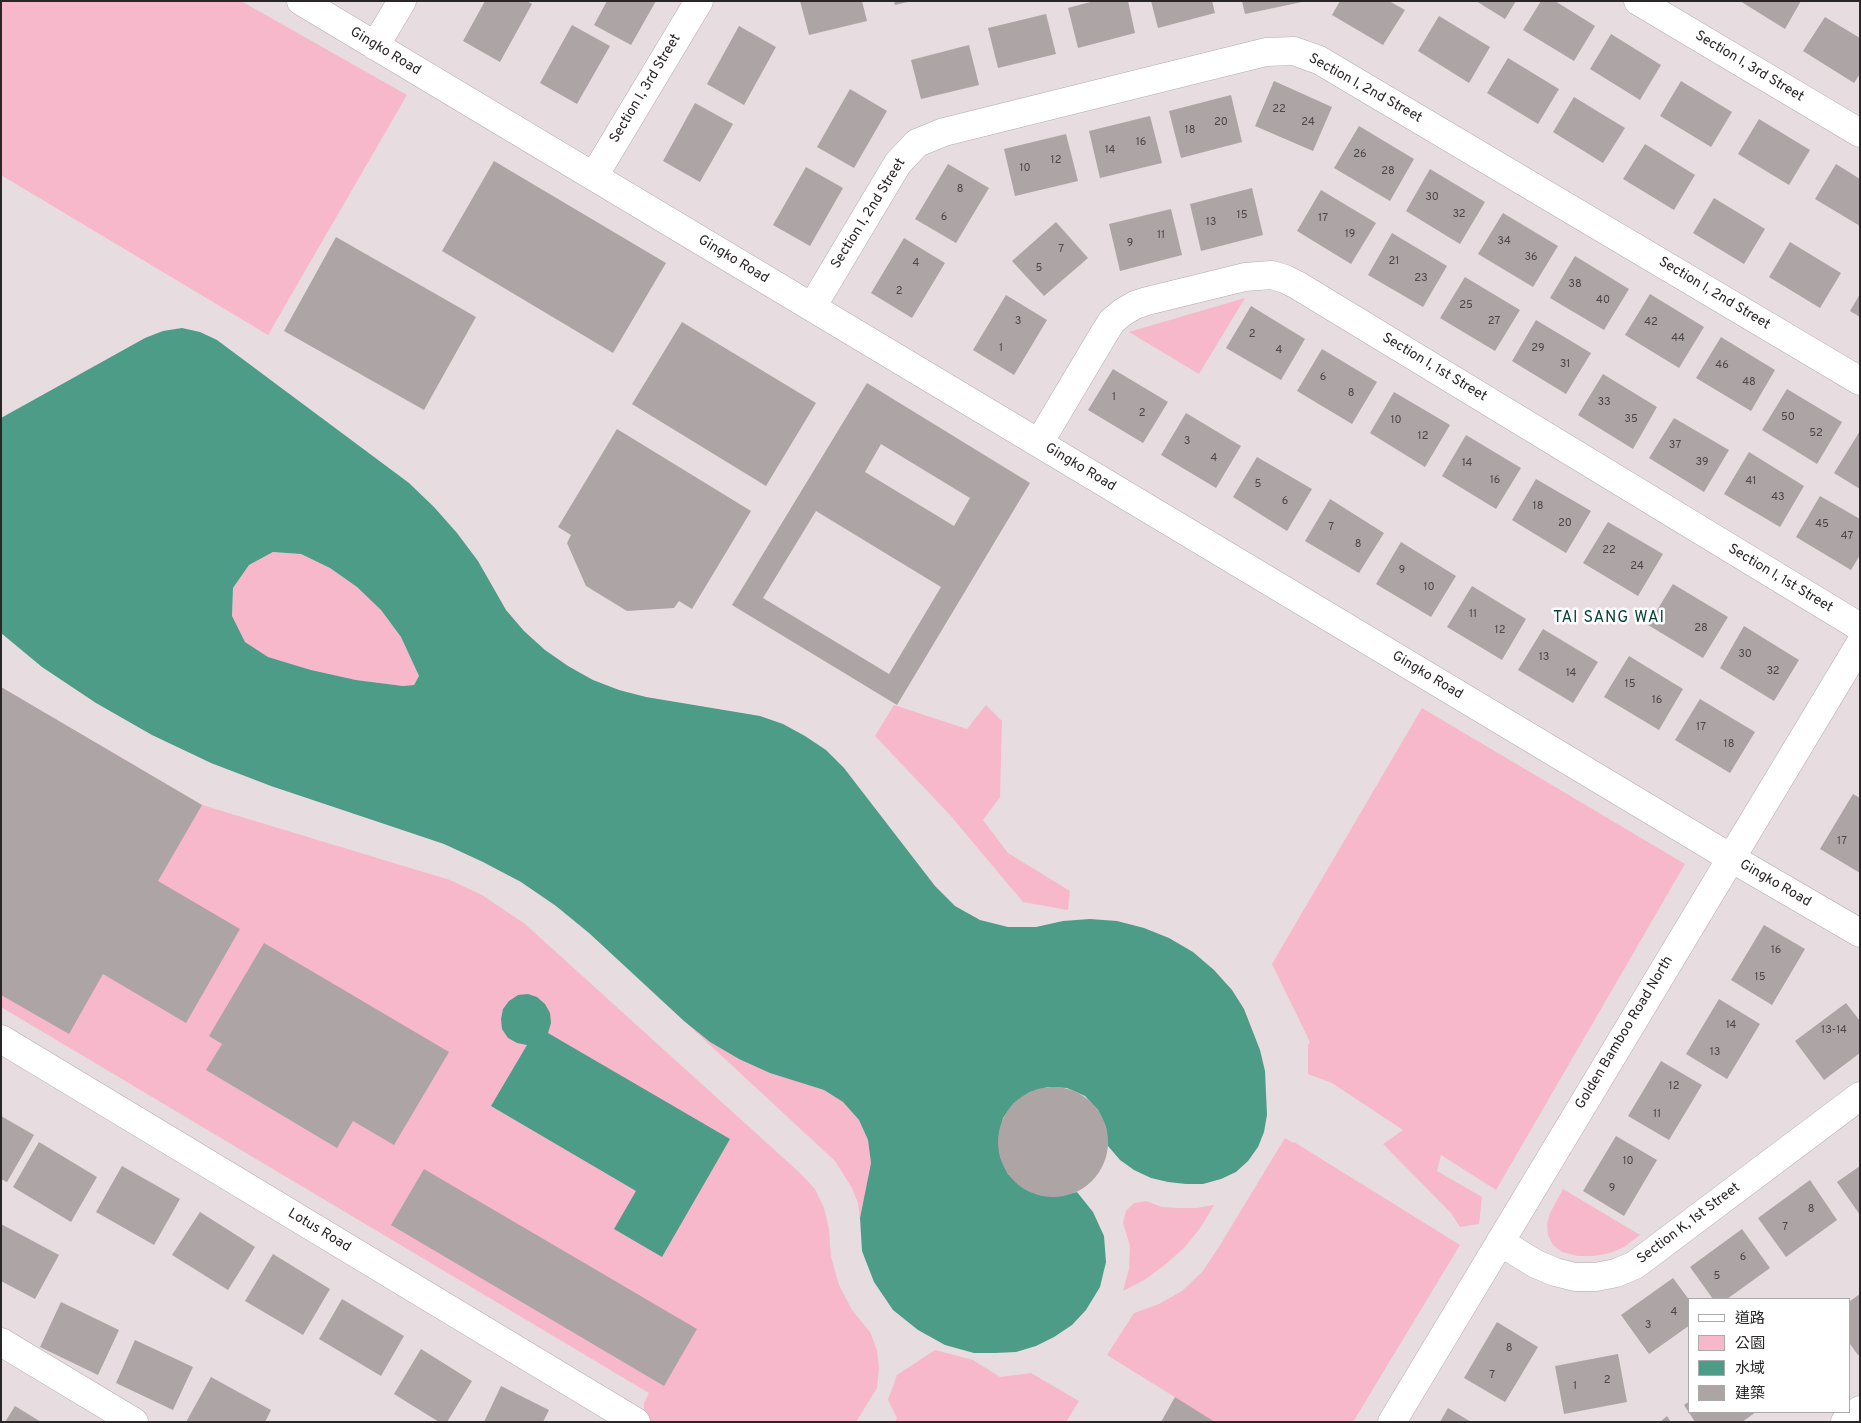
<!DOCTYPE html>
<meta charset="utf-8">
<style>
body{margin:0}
#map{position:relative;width:1861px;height:1423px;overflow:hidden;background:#e7dcdf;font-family:Overpass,"Noto Sans TC",sans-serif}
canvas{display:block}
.frame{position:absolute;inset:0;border:2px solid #2a2627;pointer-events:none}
.legend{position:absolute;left:1688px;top:1298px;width:162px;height:115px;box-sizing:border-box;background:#fff;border:1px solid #aaa8a9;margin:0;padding:6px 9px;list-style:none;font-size:15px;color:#2a2627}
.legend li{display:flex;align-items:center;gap:10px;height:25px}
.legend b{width:25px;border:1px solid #aaa8a9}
</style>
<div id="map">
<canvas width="1861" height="1423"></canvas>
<div class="frame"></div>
<ul class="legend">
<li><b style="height:6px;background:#fff"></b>道路</li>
<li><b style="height:14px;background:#f7b8cc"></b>公園</li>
<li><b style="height:14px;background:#4d9c88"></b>水域</li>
<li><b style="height:14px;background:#ada4a6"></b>建築</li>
</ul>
</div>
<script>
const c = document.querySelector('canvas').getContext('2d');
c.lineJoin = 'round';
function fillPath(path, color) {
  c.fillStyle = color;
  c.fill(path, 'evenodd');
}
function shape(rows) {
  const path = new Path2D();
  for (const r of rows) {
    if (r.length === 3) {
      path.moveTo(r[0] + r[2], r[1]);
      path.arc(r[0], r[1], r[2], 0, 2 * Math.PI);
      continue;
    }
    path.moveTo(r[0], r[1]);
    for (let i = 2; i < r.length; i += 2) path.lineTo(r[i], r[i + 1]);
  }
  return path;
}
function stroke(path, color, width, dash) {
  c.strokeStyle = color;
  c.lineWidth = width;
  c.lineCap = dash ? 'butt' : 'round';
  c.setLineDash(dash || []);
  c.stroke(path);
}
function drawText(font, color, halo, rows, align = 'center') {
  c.font = font + ' Overpass,sans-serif';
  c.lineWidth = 5;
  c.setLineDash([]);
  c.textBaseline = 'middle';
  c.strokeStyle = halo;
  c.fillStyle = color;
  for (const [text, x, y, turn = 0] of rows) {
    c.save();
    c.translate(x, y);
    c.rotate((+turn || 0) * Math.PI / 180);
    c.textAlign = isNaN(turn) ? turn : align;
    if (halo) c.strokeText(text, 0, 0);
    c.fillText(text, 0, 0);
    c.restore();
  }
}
fillPath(shape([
 [1,1,241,1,407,95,268,335,1,175],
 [1245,298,1199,374,1129,332],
 [273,552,301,554,330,568,357,587,381,610,401,637,419,676,414,685,403,686,356,680,311,670,268,657,245,642,232,617,233,588,249,565],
 [1,687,202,805,450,880,482,895,525,924,800,1173,815,1189,824,1208,829,1229,831,1257,839,1285,852,1310,870,1332,877,1350,879,1368,877,1388,856,1422,651,1422,644,1418,644,1403,649,1393,1,1007],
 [894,705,967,729,986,705,1002,721,1000,797,983,820,1008,853,1070,891,1068,910,1023,902,950,815,875,736],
 [1422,708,1685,864,1496,1190,1441,1155,1437,1171,1482,1197,1479,1224,1460,1227,1451,1213,1383,1144,1403,1130,1332,1083,1308,1074,1308,1045,1310,1042,1272,964],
 [684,1021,710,1042,739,1059,802,1083,824,1090,843,1102,859,1120,868,1140,871,1163,860,1218,858,1203,852,1188,835,1161],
 [1285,1138,1293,1143,1294,1142,1460,1245,1353,1422,1215,1422,1107,1355,1134,1313,1159,1304,1182,1291,1202,1272,1217,1250],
 [1563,1189,1640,1235,1624,1247,1610,1253,1594,1256,1578,1256,1562,1252,1553,1245,1548,1235,1547,1224,1550,1213],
 [1146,1201,1162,1207,1179,1208,1197,1208,1214,1205,1201,1227,1185,1247,1166,1264,1146,1279,1123,1291,1129,1269,1130,1246,1123,1223,1126,1211,1134,1203],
 [935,1350,973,1360,1000,1377,1031,1373,1079,1401,1066,1422,895,1422,897,1418,888,1400,897,1375]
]), '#f7b8cc');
fillPath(shape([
 [182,328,200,332,217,340,409,483,434,507,457,533,478,561,506,610,524,631,545,650,568,666,593,680,619,690,646,697,760,716,783,724,805,736,826,750,844,768,935,886,955,906,980,920,1008,927,1036,927,1063,921,1090,919,1117,921,1144,928,1169,938,1193,952,1214,970,1232,990,1244,1009,1260,1050,1265,1071,1267,1115,1264,1132,1258,1147,1248,1161,1236,1172,1221,1179,1203,1184,1186,1184,1168,1182,1151,1178,1134,1170,1120,1160,1108,1146,1106,1127,1098,1110,1085,1096,1067,1088,1048,1087,1030,1092,1014,1103,1003,1118,999,1137,1000,1156,1008,1174,1022,1187,1039,1195,1058,1196,1077,1192,1093,1212,1104,1236,1106,1262,1100,1287,1086,1310,1072,1325,1054,1337,1036,1346,1016,1352,995,1353,974,1353,945,1345,918,1330,893,1310,874,1282,862,1251,860,1218,871,1163,868,1140,859,1120,843,1102,824,1090,770,1073,739,1059,710,1042,684,1021,589,933,556,906,521,882,483,862,444,844,271,786,211,763,152,735,96,703,42,667,1,633,1,418,145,338,163,331],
 [273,552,301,554,330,568,357,587,381,610,401,637,419,676,414,685,403,686,356,680,311,670,268,657,245,642,232,616,233,588,249,565],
 [528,994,537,997,545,1004,550,1013,551,1023,548,1033,730,1139,662,1257,614,1229,636,1191,491,1106,527,1045,517,1043,508,1038,502,1029,501,1019,503,1009,509,1001,518,995]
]), '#4d9c88');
fillPath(shape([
 [485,1,527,1,532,4,500,62,463,41],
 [607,1,656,1,631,45,594,25],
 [800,1,862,1,867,21,809,35],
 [894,1,908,1,908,2,895,5],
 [1094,1,1128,1,1135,33,1078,48,1068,8],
 [1151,1,1212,1,1215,13,1158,28],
 [1242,1,1302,1,1302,2,1245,14],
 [1340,1,1389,1,1405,10,1383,45,1332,15],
 [1476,1,1516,1,1505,19],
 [1541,1,1555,1,1595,26,1574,61,1523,30],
 [1740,1,1801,1,1785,29],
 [1046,14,1056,54,998,68,988,28],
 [1439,16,1490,47,1469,83,1418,51],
 [1825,17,1860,38,1860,74,1854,83,1803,51],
 [572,25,610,46,577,104,540,83],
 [739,26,776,47,744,105,707,84],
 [1611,34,1661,65,1640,100,1590,69],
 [969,45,979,85,921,99,911,60],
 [1508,58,1559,89,1538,124,1487,93],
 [1274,81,1332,107,1313,151,1255,126],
 [1681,81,1732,112,1711,147,1660,116],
 [850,89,887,111,854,168,817,147],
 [1231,95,1242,142,1181,158,1169,111],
 [1574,97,1625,128,1603,163,1553,132],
 [695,103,733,124,700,182,663,161],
 [1150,116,1162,163,1100,178,1089,131],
 [1759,119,1810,150,1789,185,1738,154],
 [1359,126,1414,159,1390,201,1334,168],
 [1066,134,1078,181,1015,196,1004,149],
 [1645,144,1695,175,1674,210,1623,179],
 [494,161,666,263,613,353,442,251],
 [948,164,989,188,956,243,915,219],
 [1836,164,1860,179,1860,226,1815,199],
 [806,167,843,188,810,246,773,225],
 [1430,169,1485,202,1460,244,1406,211],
 [1252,188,1263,235,1201,251,1190,204],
 [1321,190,1376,223,1351,264,1297,231],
 [1714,198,1765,229,1744,264,1693,233],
 [1171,209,1182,255,1120,271,1109,224],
 [1503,213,1558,246,1533,287,1478,254],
 [1056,222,1088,258,1044,296,1012,261],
 [1392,233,1447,266,1423,307,1368,275],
 [336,237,476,317,424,410,284,331],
 [904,238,945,263,912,318,871,293],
 [1790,242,1841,273,1820,308,1769,277],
 [1575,256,1629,289,1604,330,1550,298],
 [1465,277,1520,310,1495,351,1440,318],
 [1650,294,1704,327,1679,368,1625,335],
 [1860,294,1860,317,1850,311],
 [1006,295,1047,320,1014,375,973,350],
 [1251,306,1305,339,1281,380,1226,348],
 [1536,320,1591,353,1566,394,1512,361],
 [682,322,816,403,766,486,632,404],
 [1721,337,1775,370,1751,411,1696,378],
 [1322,349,1377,382,1352,424,1297,391],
 [1113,369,1168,402,1143,443,1088,410],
 [1603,374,1657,407,1633,449,1578,415],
 [867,383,1030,483,897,705,732,605],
 [881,444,970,498,954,526,865,472],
 [816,511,941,587,889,674,763,598],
 [1787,389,1842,422,1817,464,1762,430],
 [1394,392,1450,425,1425,467,1370,433],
 [1186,413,1241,446,1216,488,1161,455],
 [1674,418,1729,450,1704,492,1649,458],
 [617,429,751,511,692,609,679,601,674,608,627,611,586,586,567,543,571,535,558,527],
 [1860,431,1860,489,1834,473],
 [1466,435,1521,468,1496,509,1442,476],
 [1749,452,1804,486,1780,527,1724,494],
 [1257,457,1312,489,1287,531,1233,497],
 [1536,479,1591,511,1566,553,1512,520],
 [1820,496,1860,519,1860,555,1851,570,1796,537],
 [1330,499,1384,533,1359,573,1305,541],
 [1608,522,1663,554,1638,596,1583,563],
 [1401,542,1456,576,1431,617,1376,584],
 [1673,584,1728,617,1703,658,1648,625],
 [1472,586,1526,619,1502,660,1447,627],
 [1744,626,1799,660,1774,701,1720,668],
 [1543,629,1598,662,1573,703,1518,670],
 [1629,656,1683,689,1659,730,1604,697],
 [1,687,202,805,158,881,240,929,186,1023,103,974,69,1034,1,995],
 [1700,699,1755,732,1730,773,1675,740],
 [1853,794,1860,798,1860,873,1820,849],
 [1764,925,1805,949,1772,1005,1731,980],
 [264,943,449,1052,394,1145,353,1121,337,1148,206,1070,222,1044,209,1036],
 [1719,999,1760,1024,1727,1079,1686,1054],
 [1846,1003,1860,1021,1860,1053,1824,1080,1795,1041],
 [1661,1061,1702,1085,1669,1140,1628,1116],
 [1053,1142,55],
 [1,1116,34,1135,7,1182,1,1179],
 [1616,1136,1657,1160,1624,1216,1583,1191],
 [39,1142,97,1177,71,1222,13,1187],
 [122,1166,180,1199,154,1245,96,1212],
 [1860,1166,1860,1215,1837,1182],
 [424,1169,697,1329,664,1386,391,1225],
 [1810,1180,1837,1220,1786,1257,1758,1218],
 [200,1212,255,1247,228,1290,172,1255],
 [1,1224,59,1255,35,1299,1,1281],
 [1742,1229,1770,1268,1727,1299,1713,1299,1690,1267],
 [273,1254,330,1289,303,1335,245,1301],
 [1673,1278,1690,1301,1690,1325,1649,1354,1621,1315],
 [1860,1294,1860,1354,1858,1355,1850,1344,1850,1301],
 [342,1299,404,1336,381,1376,319,1339],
 [61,1302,119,1330,98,1375,40,1347],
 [1497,1322,1538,1347,1505,1402,1464,1378],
 [135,1340,193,1367,173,1410,116,1383],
 [421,1349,472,1381,447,1422,439,1422,394,1394],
 [1618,1354,1627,1402,1564,1414,1555,1366],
 [211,1377,271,1410,265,1422,186,1422],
 [501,1386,549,1410,543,1422,484,1422],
 [1175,1397,1215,1422,1161,1422],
 [1690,1401,1690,1412,1756,1412,1742,1422,1695,1422,1684,1405],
 [15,1406,41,1422,5,1422],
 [1448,1408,1471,1422,1440,1422],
 [1667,1416,1671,1422,1660,1422]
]), '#ada4a6');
const street = shape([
 [301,1,1731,858,1860,933],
 [1638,1,1860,133],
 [375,46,402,1],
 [594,176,699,1],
 [812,307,898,163,917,143,944,132,1266,52,1294,51,1319,60,1860,381],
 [1039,443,1105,332,1112,321,1123,312,1135,305,1147,301,1245,277,1272,275,1285,279,1297,285,1860,627],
 [1,1039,636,1422],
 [1500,1242,1536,1264,1555,1272,1575,1277,1596,1277,1616,1273,1635,1265,1860,1096],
 [1,1342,134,1422],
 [1392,1422,1860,644],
 [1845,1422,1860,1410]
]);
stroke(street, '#b5abae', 29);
stroke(street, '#fff', 28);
drawText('11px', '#4b4647', null, [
 ["22",1279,110],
 ["20",1221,123],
 ["24",1308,123],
 ["18",1190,131],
 ["16",1141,143],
 ["14",1110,151],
 ["26",1360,155],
 ["12",1056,161],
 ["10",1025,169],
 ["28",1388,172],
 ["8",960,190],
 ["30",1432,198],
 ["32",1459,215],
 ["15",1242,216],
 ["6",944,218],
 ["17",1323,219],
 ["13",1211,223],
 ["19",1350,235],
 ["11",1161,236],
 ["34",1504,242],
 ["9",1130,244],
 ["7",1061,250],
 ["36",1531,258],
 ["21",1394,262],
 ["4",916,264],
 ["5",1039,269],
 ["23",1421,279],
 ["38",1575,285],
 ["2",899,292],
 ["40",1603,301],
 ["25",1466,306],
 ["3",1018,322],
 ["27",1494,322],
 ["42",1651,323],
 ["2",1252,335],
 ["44",1678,339],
 ["1",1001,349],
 ["29",1538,349],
 ["4",1279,351],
 ["31",1565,365],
 ["46",1722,366],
 ["6",1323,378],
 ["48",1749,383],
 ["8",1351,394],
 ["1",1114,398],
 ["33",1604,403],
 ["2",1142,414],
 ["50",1788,418],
 ["35",1631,420],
 ["10",1396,421],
 ["52",1816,434],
 ["12",1423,437],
 ["3",1187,442],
 ["37",1675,446],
 ["4",1214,459],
 ["39",1702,463],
 ["14",1467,464],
 ["16",1495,481],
 ["41",1751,482],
 ["5",1258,485],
 ["43",1778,498],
 ["6",1285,502],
 ["18",1538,507],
 ["20",1565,524],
 ["45",1822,525],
 ["7",1331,528],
 ["47",1847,537],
 ["8",1358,545],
 ["22",1609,551],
 ["24",1637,567],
 ["9",1402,571],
 ["10",1429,588],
 ["11",1473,615],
 ["28",1701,629],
 ["12",1500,631],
 ["30",1745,655],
 ["13",1544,658],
 ["32",1773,672],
 ["14",1571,674],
 ["15",1630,685],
 ["16",1657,701],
 ["17",1701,728],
 ["18",1729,745],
 ["17",1842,842],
 ["16",1776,951],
 ["15",1760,978],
 ["14",1731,1026],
 ["13-14",1834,1031],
 ["13",1715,1053],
 ["12",1674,1087],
 ["11",1657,1115],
 ["10",1628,1162],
 ["9",1612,1189],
 ["8",1811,1210],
 ["7",1785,1228],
 ["6",1743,1258],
 ["5",1717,1277],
 ["4",1674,1313],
 ["3",1648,1326],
 ["8",1509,1349],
 ["7",1492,1376],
 ["2",1607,1381],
 ["1",1575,1387]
]);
drawText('14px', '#2a2627', '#fff', [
 ["Gingko Road",385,52,31],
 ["Section I, 3rd Street",1749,67,31],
 ["Section I, 3rd Street",646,89,-59],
 ["Section I, 2nd Street",1365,89,29],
 ["Section I, 2nd Street",869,214,-58],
 ["Gingko Road",733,260,31],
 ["Section I, 2nd Street",1714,294,31],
 ["Section I, 1st Street",1434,368,31],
 ["Gingko Road",1080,468,31],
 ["Section I, 1st Street",1780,579,31],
 ["Gingko Road",1427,676,31],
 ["Gingko Road",1775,884,30],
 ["Golden Bamboo Road North",1625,1033,-59],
 ["Section K, 1st Street",1689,1224,-37],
 ["Lotus Road",319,1231,31]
]);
c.letterSpacing = '1px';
drawText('16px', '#094236', '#fff', [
 ["TAI SANG WAI",1609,619]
]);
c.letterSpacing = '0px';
</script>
